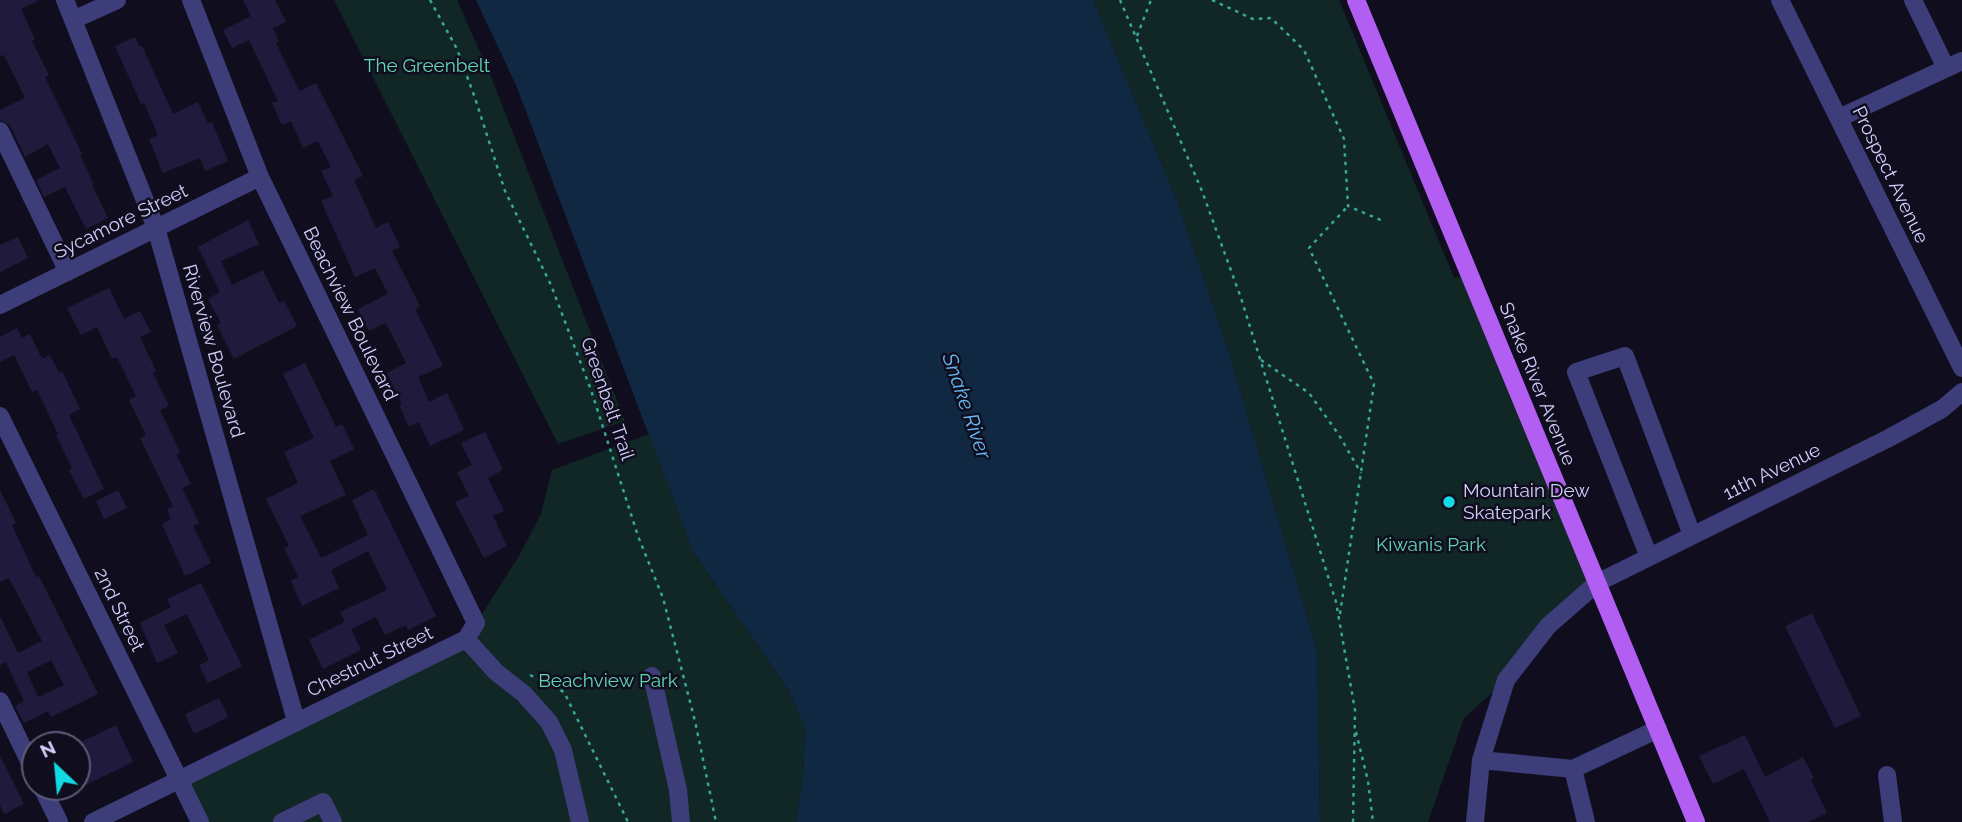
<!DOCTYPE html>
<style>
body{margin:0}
#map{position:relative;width:1962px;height:822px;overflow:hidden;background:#100e1e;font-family:Raleway,sans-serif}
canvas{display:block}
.north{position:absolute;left:21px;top:731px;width:70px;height:70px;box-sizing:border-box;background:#100e1e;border:2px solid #5d5b76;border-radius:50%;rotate:334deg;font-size:19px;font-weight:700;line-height:28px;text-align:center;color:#d1cefb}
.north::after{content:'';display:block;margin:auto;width:24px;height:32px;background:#11dae4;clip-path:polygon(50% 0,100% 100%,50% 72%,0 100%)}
</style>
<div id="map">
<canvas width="1962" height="822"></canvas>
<div class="north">N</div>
</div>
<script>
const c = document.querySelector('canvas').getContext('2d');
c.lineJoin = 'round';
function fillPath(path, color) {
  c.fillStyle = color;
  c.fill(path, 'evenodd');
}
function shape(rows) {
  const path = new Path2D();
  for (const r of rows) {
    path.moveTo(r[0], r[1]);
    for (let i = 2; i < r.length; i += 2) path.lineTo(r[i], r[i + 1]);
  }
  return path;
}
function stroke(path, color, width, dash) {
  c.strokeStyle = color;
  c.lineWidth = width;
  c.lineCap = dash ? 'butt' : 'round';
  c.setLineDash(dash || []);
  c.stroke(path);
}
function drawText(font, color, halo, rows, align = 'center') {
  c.font = font + ' Raleway,sans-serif';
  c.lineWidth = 5;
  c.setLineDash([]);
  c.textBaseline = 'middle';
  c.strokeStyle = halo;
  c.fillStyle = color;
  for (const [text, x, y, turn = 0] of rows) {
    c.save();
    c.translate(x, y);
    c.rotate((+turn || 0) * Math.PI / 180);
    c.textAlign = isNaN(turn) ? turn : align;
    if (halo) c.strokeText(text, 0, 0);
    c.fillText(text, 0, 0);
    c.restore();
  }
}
fillPath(shape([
 [334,0,457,0,492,79,625,421,558,444],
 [1093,0,1339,0,1454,278,1469,273,1597,583,1506,680,1464,718,1428,822,1320,822,1317,650,1226,343,1174,193],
 [649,434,693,551,789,691,805,728,803,777,796,822,200,822,179,779,466,639,519,556,541,514,552,470]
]), '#112725');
fillPath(shape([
 [476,0,1093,0,1174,193,1226,343,1317,650,1320,822,796,822,803,777,805,728,789,691,693,551,516,85]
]), '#112843');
fillPath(shape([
 [0,0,40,0,21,9,35,39,32,41,49,75,45,77,82,154,80,155,94,185,92,185,108,218,86,229,65,187,44,197,36,180,60,168,48,144,25,157,10,125,0,120,0,110,25,98,4,55,0,56],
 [243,0,275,0,286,22,273,28,279,42,276,43,299,91,316,83,363,176,354,180,376,228,388,222,400,247,392,251,420,306,415,309,443,366,418,377,429,402,447,393,464,430,430,446,419,422,409,427,399,405,402,404,387,373,406,363,386,323,369,331,358,309,388,294,375,268,355,277,321,201,333,196,321,171,331,167,318,141,303,148,291,121,282,125,272,103,278,101,249,40,232,48,223,30,251,16],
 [135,37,140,47,142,46,173,114,198,102,208,124,212,122,228,161,205,171,200,158,163,173,149,139,158,135,144,103,141,104,115,46],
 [248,220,259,244,221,261,232,285,263,270,279,303,284,301,297,326,234,359,217,325,221,323,208,299,220,292,198,247],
 [18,237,28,258,0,272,0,245],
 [109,288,124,319,140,311,151,332,140,337,156,371,153,373,169,406,160,410,180,452,176,454,191,484,182,488,199,523,193,526,211,563,185,576,162,524,171,519,167,509,173,506,140,438,146,435,129,400,136,396,117,357,112,359,97,327,81,335,67,308],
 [17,328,22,338,30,334,42,359,50,355,59,373,62,371,80,409,69,415,104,489,84,499,69,470,72,468,56,435,58,434,37,390,32,392,14,355,0,362,0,337],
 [305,363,336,427,342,424,354,449,330,461,346,495,300,516,321,558,368,535,352,500,374,489,436,616,408,630,406,625,385,635,376,617,351,629,361,650,323,669,309,640,345,622,340,612,387,590,368,551,331,570,339,588,302,606,291,581,298,577,284,548,289,546,266,499,298,483,284,452,314,438,283,374],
 [485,432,503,470,488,478,504,511,493,516,507,546,484,558,455,502,469,496,457,472,472,465,461,443],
 [0,490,16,523,12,525,36,577,39,576,98,694,51,717,48,711,24,723,15,706,24,701,6,662,0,665,0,616,18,653,42,641,9,578,0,582],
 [51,660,64,685,38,697,27,672],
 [118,490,127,508,104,519,96,501],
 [201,583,242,666,208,683,199,665,209,660,187,614,164,625,178,653,157,663,140,623,171,607,167,599],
 [1812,613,1861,716,1835,728,1785,626],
 [219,698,228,717,194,734,185,714],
 [116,725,133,762,77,789,77,744],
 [1745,735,1765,777,1803,757,1814,778,1811,780,1827,813,1808,822,1770,822,1744,769,1713,784,1699,756],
 [0,756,24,804,4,814,0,805]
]), '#201b3d');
stroke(shape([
 [430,0,457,49,475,98,505,191,551,285,591,390,638,536,663,598,695,721,716,822],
 [1120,0,1202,191,1241,298,1336,602,1355,710,1353,822],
 [1212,0,1253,19,1271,18,1304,50,1344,139,1348,206,1383,221],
 [1137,36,1151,0],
 [1261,360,1309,393,1339,435,1361,473],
 [1340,614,1374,384,1309,248,1348,206],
 [530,675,564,692,628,822],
 [1356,732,1368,781,1373,822]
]), '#36a79a', 2.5, [3.5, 5]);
stroke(shape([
 [65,0,156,228,296,721],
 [191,0,260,177,476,623,466,639],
 [1780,0,1962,368],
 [1913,0,1946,68],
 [73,20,117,0],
 [1839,118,1962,61],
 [0,131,68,272],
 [0,305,260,177],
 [0,416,200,822],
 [1649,557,1576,372,1625,356,1692,535],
 [652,676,678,790,681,822],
 [0,701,35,773],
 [1573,769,1658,729],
 [1887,775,1893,822],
 [42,787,59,822],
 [93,822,466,639,496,672,524,694,549,722,563,750,580,822],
 [282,822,323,802,333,822],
 [1475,822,1481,760],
 [1586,822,1573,769,1481,760,1506,680,1548,626,1597,583,1889,438,1942,409,1962,392]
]), '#3c3d79', 18);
stroke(shape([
 [1356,0,1696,822]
]), '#b35ef3', 18);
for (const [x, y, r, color] of [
 [1449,502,7,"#11dae4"]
]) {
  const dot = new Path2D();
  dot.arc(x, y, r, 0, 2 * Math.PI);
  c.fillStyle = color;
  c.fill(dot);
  stroke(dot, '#100e1e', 2.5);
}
drawText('19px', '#61d5b2', '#100e1e', [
 ["The Greenbelt",427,66],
 ["Kiwanis Park",1431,545],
 ["Beachview Park",608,681]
]);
drawText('19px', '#d1cefb', '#100e1e', [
 ["Prospect Avenue",1890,175,64],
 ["Sycamore Street",121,222,-26],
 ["Beachview Boulevard",350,314,64],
 ["Riverview Boulevard",213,351,74],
 ["Snake River Avenue",1537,384,68],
 ["Greenbelt Trail",607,399,71],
 ["11th Avenue",1772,472,-26],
 ["2nd Street",119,610,64],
 ["Chestnut Street",370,662,-26]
]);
drawText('19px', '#d1cefb', '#100e1e', [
 ["Mountain Dew",1463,491],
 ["Skatepark",1463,513]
], 'left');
drawText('italic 21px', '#64b9f3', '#100e1e', [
 ["Snake River",966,406,71]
]);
</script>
